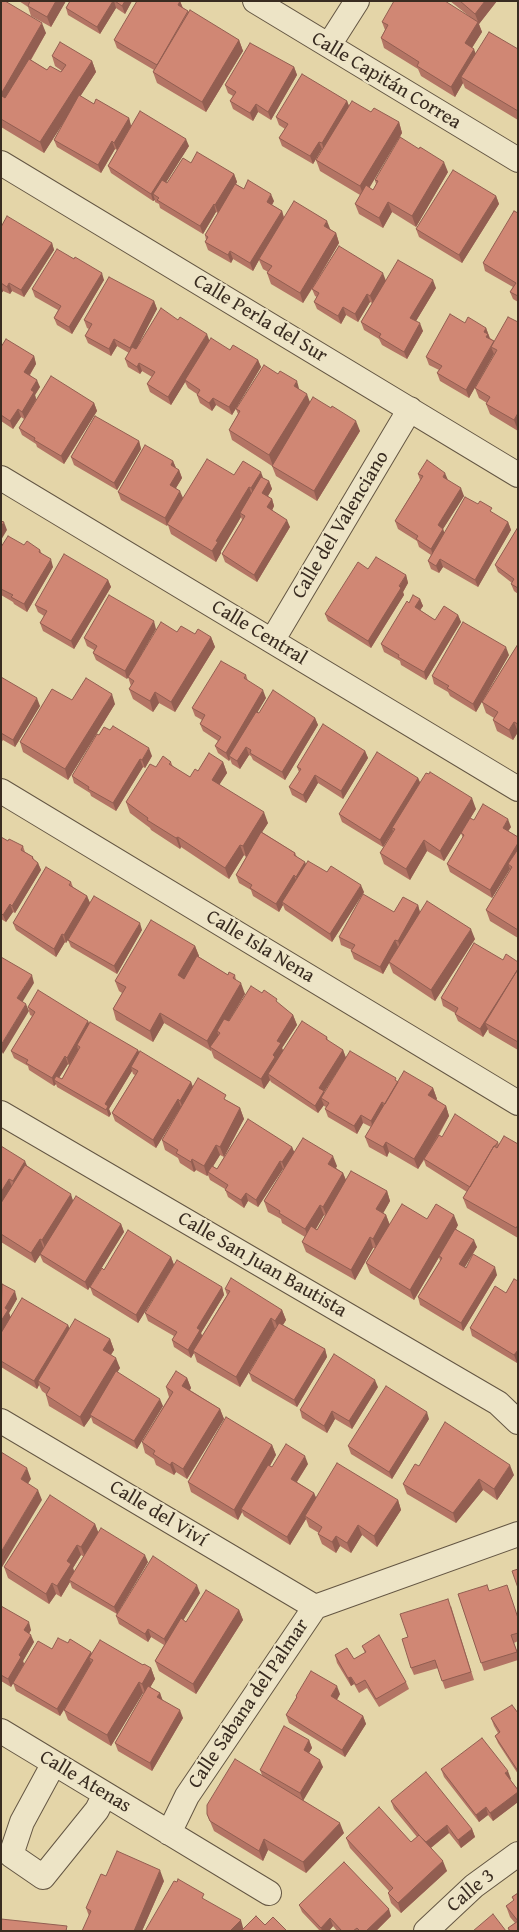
<!DOCTYPE html>
<meta charset="utf-8">
<style>
body{margin:0}
#map{position:relative;width:519px;height:1932px;overflow:hidden;background:#e4d5a8;font-family:"Gentium Book Plus",serif}
canvas{display:block}
.frame{position:absolute;inset:0;border:2px solid #392c21;pointer-events:none}
</style>
<div id="map">
<canvas width="519" height="1932"></canvas>
<div class="frame"></div>
</div>
<script>
const c = document.querySelector('canvas').getContext('2d');
c.lineJoin = 'round';
function shape(rows) {
  const path = new Path2D();
  for (const r of rows) {
    path.moveTo(r[0], r[1]);
    for (let i = 2; i < r.length; i += 2) path.lineTo(r[i], r[i + 1]);
  }
  return path;
}
function stroke(path, color, width, dash) {
  c.strokeStyle = color;
  c.lineWidth = width;
  c.lineCap = dash ? 'butt' : 'round';
  c.setLineDash(dash || []);
  c.stroke(path);
}
function fillPath(path, color) {
  c.fillStyle = color;
  c.fill(path, 'evenodd');
}
function drawText(font, color, halo, rows, align = 'center') {
  c.font = font + ' "Gentium Book Plus",serif';
  c.lineWidth = 4.5;
  c.setLineDash([]);
  c.textBaseline = 'middle';
  c.strokeStyle = halo;
  c.fillStyle = color;
  for (const [text, x, y, turn = 0] of rows) {
    c.save();
    c.translate(x, y);
    c.rotate((+turn || 0) * Math.PI / 180);
    c.textAlign = isNaN(turn) ? turn : align;
    if (halo) c.strokeText(text, 0, 0);
    c.fillText(text, 0, 0);
    c.restore();
  }
}
const street = shape([
 [255,1,518,160],
 [329,45,357,1],
 [1,163,518,475],
 [1,478,518,789],
 [272,641,410,409],
 [1,791,518,1103],
 [1,1113,498,1403,518,1422],
 [1,1421,315,1607],
 [1,1731,269,1893],
 [54,1763,22,1822,11,1855,43,1877,97,1810,105,1794],
 [169,1833,187,1796,315,1607,518,1534],
 [426,1931,474,1886,518,1854]
]);
stroke(street, '#645643', 26);
stroke(street, '#ede4c6', 24);
fillPath(shape([
 [1,1,46,33,31,60,47,70,61,72,62,71,55,66,52,56,92,61,96,72,80,96,94,104,129,118,131,126,189,146,166,182,167,183,191,163,234,174,237,182,236,184,244,189,274,201,272,205,282,211,284,217,330,229,336,233,339,243,313,288,386,280,436,288,416,321,423,331,407,359,382,345,379,339,364,330,361,322,372,303,370,302,358,322,346,315,341,324,317,309,314,302,317,297,315,296,312,289,303,303,271,284,267,273,268,272,263,269,259,260,253,271,233,259,231,263,208,250,205,242,206,240,205,235,218,213,216,212,203,234,160,208,159,204,155,202,155,200,153,201,111,173,108,166,117,150,115,149,101,173,57,147,54,140,72,109,44,153,1,127],
 [19,1,66,1,51,27,31,16,28,7],
 [70,1,132,1,125,14,116,8,100,34,68,15,66,8],
 [180,1,183,8,188,11,189,12,239,40,243,51,206,112,157,83,153,72,154,70,117,48,114,40],
 [450,1,497,1,479,24,482,32,472,48,476,54,518,49,518,120,465,88,463,83,455,97,421,76,418,69,384,48,381,38,385,30,382,22,470,17],
 [294,67,297,75,271,120,258,112,253,121,233,109,230,101,233,96,228,93,225,85],
 [347,101,349,106,371,112,399,122,402,133,369,187,373,190,376,184,375,180,448,172,416,227,392,212,383,228,359,214,355,204,360,195,320,171,316,160,323,150,322,149,313,164,282,146,279,138,285,129,279,125,276,117],
 [496,196,499,204,462,263,419,237,416,229],
 [518,213,518,306,517,303,518,302,513,299,510,292,513,287,485,271,483,263],
 [1,227,52,243,54,250,24,297,12,291,10,294,3,291,1,294],
 [74,259,104,280,72,334,57,325,54,318,58,310,35,297,32,289],
 [154,301,157,309,140,341,210,341,230,350,258,360,261,367,232,415,216,405,212,411,200,403,197,395,197,394,188,388,185,382,171,405,150,392,147,384,152,377,142,371,140,374,128,367,125,359,129,353,117,346,111,356,88,343,85,336,89,329,87,328,84,320],
 [465,323,486,328,490,338,494,341,518,431,490,414,486,404,487,403,479,398,475,388,494,355,494,354,469,398,440,381,437,373,439,370,429,365,426,357],
 [1,347,34,356,36,364,30,375,40,387,35,395,36,399,94,403,97,411,64,464,37,447,36,444,22,435,19,428,24,419,21,417,13,429,1,421],
 [300,390,310,402,360,431,317,501,276,476,272,466,232,440,229,430,238,414,236,409],
 [139,441,141,449,117,490,74,465,71,457],
 [173,461,176,468,179,470,182,478,176,488,183,498,234,475,263,478,269,481,272,489,268,496,272,499,274,506,272,510,290,527,257,582,225,562,222,554,242,520,241,517,221,551,221,553,216,562,171,534,168,525,167,526,121,500,118,492],
 [418,474,448,480,464,496,443,529,444,533,494,514,508,522,511,530,478,587,443,567,439,573,431,569,428,561,431,555,419,547,417,541,398,529,395,521,420,480],
 [518,527,518,594,514,591,511,584,512,583,498,572,495,565],
 [24,545,40,550,42,554,53,567,27,612,14,604,13,602,1,595,1,547],
 [368,569,406,575,408,583,403,592,404,595,371,648,328,621,325,614],
 [108,580,111,587,74,649,43,631,40,623,44,616,38,612,35,605],
 [420,599,423,606,420,610,435,620,458,615,461,622,426,680,401,665,400,661,384,652,381,644,409,603],
 [156,629,141,655,177,632,211,637,215,647,175,712,159,703,153,712,133,699,129,689,131,686,128,677,127,679,96,660,93,653,94,650,87,646,84,638],
 [518,644,518,732,513,740,497,731,493,720,494,718,486,713,482,702],
 [509,655,476,712,450,696,448,692,434,684,432,676],
 [246,675,248,681,266,698,257,712,259,713,315,718,318,725,285,780,253,760,251,756,249,755,240,769,232,764,230,759,229,761,218,753,215,746,218,741,203,731,200,724,202,720,195,716,192,708],
 [1,677,40,706,15,747,3,740,1,743],
 [72,700,115,704,68,780,23,752,20,742],
 [365,751,368,758,343,799,318,783,306,803,292,795,289,787,299,772,297,767],
 [152,756,145,768,143,767,116,811,91,796,90,793,74,783,72,776],
 [171,762,173,767,190,777,198,771,223,762,227,773,219,784,268,823,262,832,295,853,297,857,306,864,327,872,364,892,332,942,285,910,283,905,279,912,253,896,251,890,239,883,236,875,246,857,244,855,229,879,181,847,180,849,151,830,150,828,130,813,126,802],
 [418,778,420,782,476,809,444,861,427,851,410,880,384,864,380,853,393,831,383,847,342,822,339,814],
 [474,820,511,827,508,831,518,837,518,938,490,921,486,910,510,870,510,869,492,898,450,872,447,864,463,838,461,833],
 [1,837,8,841,23,846,25,852,33,857,34,860,38,863,41,870,15,913,13,912,6,922,1,919],
 [71,882,73,887,87,896,90,903,142,930,117,974,71,947,68,940,72,934,66,943,65,942,56,957,16,930,13,923],
 [418,905,420,912,475,939,435,1001,393,973,389,963,383,974,354,959,351,951,352,950,341,945,339,937,394,912],
 [195,946,199,956,199,957,228,975,235,975,236,980,245,994,230,1020,279,1004,293,1015,297,1025,282,1048,283,1050,327,1037,328,1041,343,1050,346,1058,324,1092,325,1093,397,1081,433,1088,437,1099,436,1100,446,1106,449,1116,439,1135,442,1137,498,1142,499,1145,518,1144,518,1238,467,1208,463,1198,467,1192,426,1166,424,1160,418,1169,389,1152,387,1157,369,1147,365,1137,371,1127,363,1123,357,1134,328,1117,325,1109,326,1107,324,1106,324,1105,318,1113,271,1082,270,1080,264,1089,214,1058,211,1050,211,1051,164,1023,153,1042,116,1020,113,1009,122,993,119,991,115,981],
 [503,960,518,962,518,1050,489,1033,488,1029,483,1037,458,1021,455,1014,455,1013,443,1006,441,998],
 [28,1007,88,1021,89,1024,138,1050,139,1052,191,1082,193,1087,228,1101,240,1108,244,1119,224,1157,292,1147,294,1152,337,1166,336,1168,343,1173,346,1180,387,1191,390,1201,383,1213,386,1215,390,1225,427,1219,458,1225,456,1229,477,1247,464,1267,497,1275,463,1331,420,1305,418,1297,440,1261,439,1257,414,1300,370,1273,366,1263,375,1248,373,1248,355,1280,306,1252,302,1242,305,1237,282,1223,281,1219,268,1212,264,1201,284,1169,283,1169,258,1207,248,1201,244,1208,228,1197,225,1189,210,1180,208,1175,207,1176,196,1170,194,1172,180,1163,178,1158,165,1150,162,1140,181,1107,156,1148,115,1121,112,1113,135,1075,133,1074,132,1071,109,1109,111,1114,109,1117,57,1087,56,1084,54,1086,29,1070,28,1066,14,1058,11,1051,32,1016,30,1015],
 [68,1064,69,1065,62,1079,59,1078],
 [220,1155,224,1157,217,1169,213,1166],
 [324,1215,325,1216,317,1230,316,1229],
 [1,1146,73,1200,121,1224,124,1232,88,1290,43,1262,40,1255,35,1263,1,1242],
 [171,1257,174,1265,138,1323,93,1295,90,1287,104,1270],
 [518,1281,518,1362,517,1363,472,1336,470,1328],
 [1,1284,17,1299,9,1313,11,1318,68,1325,69,1329,110,1339,114,1350,111,1355,120,1368,117,1372,163,1406,137,1449,93,1423,91,1417,84,1427,49,1406,46,1395,46,1394,42,1391,39,1385,37,1389,1,1367],
 [222,1287,224,1295,201,1333,202,1336,227,1295,225,1289,282,1310,286,1320,283,1325,325,1349,327,1357,297,1407,252,1381,249,1373,276,1329,275,1329,240,1387,197,1362,194,1353,191,1358,174,1347,172,1340,174,1336,148,1321,145,1313],
 [187,1378,191,1388,190,1390,220,1409,224,1419,187,1479,176,1472,174,1475,156,1465,154,1459,145,1453,142,1442,169,1397,166,1387],
 [378,1387,352,1429,335,1419,327,1433,302,1418,300,1410],
 [429,1419,392,1479,351,1454,348,1446],
 [272,1445,276,1455,270,1466,272,1467,308,1464,297,1482,314,1493,316,1498,398,1500,401,1510,377,1547,362,1535,351,1553,340,1546,336,1553,322,1544,318,1534,319,1533,309,1527,306,1519,290,1545,244,1516,242,1512,238,1520,191,1492,188,1482],
 [419,1466,514,1475,497,1500,483,1490,456,1523,407,1494,403,1484],
 [95,1524,98,1533,148,1562,117,1614,72,1588,70,1582,61,1597,56,1594,49,1604,8,1578,4,1567],
 [81,1555,84,1557,74,1572,73,1568],
 [490,1591,518,1617,518,1641,514,1643,518,1654,518,1660,484,1671,458,1594],
 [200,1593,183,1620,186,1622,239,1610,243,1620,196,1694,159,1671,155,1661,164,1645,151,1637,148,1642,119,1624,116,1616],
 [1,1606,31,1630,29,1634,34,1642,23,1661,24,1664,11,1687,1,1681],
 [451,1606,474,1680,445,1689,438,1668,414,1675,411,1668,408,1637],
 [68,1643,91,1652,92,1654,143,1665,151,1668,155,1679,150,1687,160,1693,162,1700,183,1718,152,1771,118,1751,115,1743,144,1694,143,1693,111,1746,68,1720,64,1710,60,1716,16,1691,13,1683,52,1649],
 [362,1646,406,1682,409,1689,379,1707,367,1688,359,1693,354,1684,351,1686,337,1663,335,1655,354,1659,365,1653],
 [340,1694,337,1700,363,1716,366,1724,345,1757,289,1723,286,1715,296,1698,296,1696],
 [518,1713,518,1774,498,1743,495,1736,498,1733,494,1726,491,1718],
 [309,1740,312,1748,309,1753,323,1767,303,1800,344,1833,306,1873,268,1850,263,1861,214,1831,207,1814,262,1775,260,1770],
 [441,1769,511,1779,510,1779,518,1790,518,1802,493,1821,488,1815,479,1822,444,1777],
 [391,1801,472,1829,475,1837,461,1848,449,1833,431,1848,447,1871,401,1913,391,1903,388,1893,389,1891,350,1848,346,1838,411,1842,417,1837,394,1809],
 [106,1876,164,1881,142,1931,82,1931,89,1916,86,1908],
 [518,1893,518,1931,509,1931,508,1928,515,1923,510,1917,506,1906,514,1901,512,1897],
 [299,1905,391,1916,376,1931,337,1931,333,1926,329,1931,320,1931,302,1912]
]), '#b37464');
fillPath(shape([
 [56,1,66,1,51,27,47,17],
 [113,1,114,1,116,8,100,34,97,27],
 [125,1,132,1,125,14,122,6],
 [180,1,183,9,178,5],
 [485,1,497,1,479,24,475,14],
 [478,22,482,32,468,54,465,43],
 [42,23,46,33,1,111,1,94],
 [239,40,243,51,206,112,202,102],
 [474,49,478,60,461,77,463,83,455,97,451,87],
 [92,61,96,72,44,153,40,142],
 [294,67,297,75,271,120,268,112],
 [347,101,350,109,324,151,322,143],
 [256,104,258,112,253,121,250,113],
 [129,118,131,126,117,150,114,143],
 [399,122,402,133,364,197,360,186],
 [186,139,189,146,157,197,153,194,155,200,153,201,151,194],
 [112,141,115,149,101,173,98,165],
 [319,142,322,149,313,164,310,156],
 [444,162,448,172,416,227,412,216],
 [234,174,237,182,218,213,215,205],
 [271,194,274,201,269,210,267,202],
 [496,196,499,204,462,263,459,255],
 [388,202,392,212,383,228,379,218],
 [214,204,216,212,203,234,200,226],
 [282,211,284,219,259,259,259,260,253,271,250,263],
 [327,221,331,231,324,226],
 [336,233,339,243,303,303,300,293],
 [52,243,54,250,24,297,21,290],
 [230,251,233,259,231,263,228,255],
 [102,273,104,280,72,334,69,327],
 [383,273,386,281,373,303,370,296],
 [433,280,436,288,413,326,410,318],
 [9,283,12,291,10,294,7,287],
 [1,285,3,291,1,294],
 [367,294,370,302,358,322,355,314],
 [154,301,157,309,133,355,130,348],
 [343,307,346,315,341,324,338,316],
 [420,323,423,331,407,359,404,352],
 [486,328,491,342,489,344,484,332],
 [207,334,210,342,171,405,168,397],
 [114,339,117,346,111,356,109,349],
 [491,347,494,354,469,398,466,390],
 [34,356,36,364,27,379,24,372],
 [258,360,261,367,232,415,229,407],
 [139,363,142,371,140,374,137,367],
 [37,380,40,387,35,395,36,399,25,419,22,412,31,390],
 [297,381,300,392,294,386],
 [307,394,311,405,273,466,269,455],
 [213,398,216,405,212,411,209,403],
 [94,403,97,411,64,464,61,456],
 [18,409,21,417,13,429,10,421],
 [518,413,518,431,514,420],
 [356,421,360,431,317,501,314,491],
 [139,441,141,449,117,490,114,483],
 [173,461,176,468,171,465],
 [179,470,182,478,173,493,170,485],
 [261,472,265,483,255,498,251,488],
 [445,473,448,480,445,485,443,477],
 [269,481,272,489,265,501,262,493],
 [249,487,253,497,240,513,241,517,221,551,221,553,216,562,212,551,216,541],
 [461,488,464,496,443,529,446,537,433,556,431,549,438,525],
 [180,491,183,498,167,524,167,526,165,518],
 [272,499,274,506,270,515,267,507],
 [287,520,290,527,257,582,254,575],
 [4,522,7,530,1,540,1,527],
 [508,522,511,530,478,587,475,580],
 [51,559,53,567,27,612,24,604],
 [440,559,443,567,439,573,436,566],
 [406,575,408,583,403,592,404,595,371,648,368,641],
 [108,580,111,587,74,649,71,641],
 [420,599,423,606,417,615,415,607],
 [458,615,461,622,426,680,424,672],
 [154,621,156,629,127,679,125,671],
 [211,637,215,647,175,712,171,702],
 [506,647,509,655,476,712,473,704],
 [263,690,266,698,231,757,229,756,230,759,229,761,226,753],
 [155,692,159,703,153,712,150,701],
 [112,694,115,704,68,780,65,769],
 [37,698,40,706,15,747,13,740],
 [315,718,318,725,285,780,282,772],
 [514,722,518,732,513,740,509,730],
 [246,747,249,755,240,769,237,761],
 [149,748,152,756,145,768,142,760],
 [365,751,368,758,343,799,341,791],
 [140,759,143,767,116,811,113,803],
 [223,762,227,773,216,790,212,780],
 [315,775,318,783,306,803,303,795],
 [418,778,421,786,392,828,393,831,383,847,380,840],
 [472,798,476,809,444,861,440,851],
 [264,812,268,823,246,857,243,846],
 [508,819,511,827,505,836,503,828],
 [178,837,181,847,180,849,176,838],
 [424,840,427,851,410,880,406,869],
 [518,843,518,856,508,864,510,869,492,898,490,890],
 [240,845,244,855,229,879,225,868],
 [305,862,308,869,299,885,296,877],
 [38,863,41,870,15,913,12,906],
 [294,875,297,883,282,902,283,905,279,912,276,904],
 [361,885,364,892,332,942,330,934],
 [87,896,90,903,66,943,64,935],
 [10,904,13,912,6,922,3,915],
 [418,905,420,913,401,949,398,941],
 [140,923,142,930,117,974,114,966],
 [471,929,475,939,435,1001,431,990],
 [62,934,65,942,56,957,54,949],
 [395,940,398,947,383,974,380,967],
 [195,946,199,956,181,986,178,975],
 [518,969,485,1023,488,1029,483,1037,480,1029],
 [32,975,34,983,20,1006,17,998],
 [241,983,245,994,220,1035,220,1033,217,1031,219,1037,210,1047,211,1050,211,1051,207,1041],
 [26,1004,29,1011,3,1054,1,1050,1,1045],
 [160,1013,164,1023,153,1042,150,1031],
 [293,1015,297,1025,282,1048,284,1054,268,1074,270,1080,264,1089,261,1079,273,1055,277,1041],
 [88,1021,91,1029,77,1045,78,1050,69,1065,67,1058],
 [138,1050,141,1057,131,1067,132,1071,109,1109,111,1114,109,1117,105,1104],
 [343,1050,346,1058,324,1092,327,1099,321,1098,324,1105,318,1113,315,1106,319,1088],
 [65,1056,68,1064,57,1081,54,1080,56,1084,54,1086,52,1078],
 [191,1082,194,1090,183,1108,180,1101],
 [433,1088,437,1099,432,1106,428,1095],
 [178,1099,181,1107,156,1148,153,1140],
 [382,1102,385,1110,373,1129,371,1121],
 [446,1106,449,1116,418,1169,414,1159],
 [240,1108,244,1119,224,1157,220,1147],
 [361,1115,363,1123,357,1134,354,1126],
 [386,1142,389,1152,387,1157,383,1147],
 [216,1145,220,1155,209,1173,208,1172,208,1175,207,1176,204,1166],
 [292,1147,295,1154,285,1170,282,1162],
 [333,1156,337,1166,332,1174,328,1164],
 [192,1159,196,1170,194,1172,191,1162],
 [25,1161,28,1168,15,1189,13,1181],
 [280,1161,283,1169,258,1207,256,1200],
 [343,1173,347,1183,327,1217,323,1207],
 [9,1179,12,1187,1,1204,1,1192],
 [387,1191,390,1201,380,1219,376,1209],
 [246,1193,248,1201,244,1208,241,1200],
 [71,1194,74,1204,46,1250,42,1240],
 [320,1205,324,1215,309,1240,305,1229],
 [386,1215,390,1226,377,1249,373,1239],
 [454,1215,458,1225,414,1300,410,1290],
 [121,1224,124,1232,88,1290,85,1282],
 [370,1237,373,1248,355,1280,351,1270],
 [40,1239,44,1249,35,1263,31,1253],
 [474,1240,477,1247,462,1272,459,1264],
 [171,1257,174,1265,138,1323,136,1315],
 [495,1267,497,1275,463,1331,461,1323],
 [222,1287,224,1295,201,1333,203,1338,193,1351,194,1353,191,1358,188,1350,197,1328],
 [15,1291,17,1299,9,1313,11,1318,1,1334,1,1321,5,1308],
 [282,1310,286,1320,279,1331,275,1321],
 [271,1318,275,1329,240,1387,236,1377],
 [68,1325,71,1332,38,1381,39,1385,37,1389,34,1381],
 [110,1339,114,1350,107,1360,103,1350],
 [325,1349,327,1357,297,1407,294,1400],
 [518,1350,518,1362,517,1363,514,1355],
 [116,1358,120,1368,91,1416,90,1415,91,1417,84,1427,80,1417],
 [187,1378,191,1388,186,1396,182,1386],
 [375,1380,378,1387,352,1429,349,1421],
 [160,1399,163,1406,137,1449,134,1441],
 [220,1409,224,1419,187,1479,183,1469],
 [332,1411,335,1419,327,1433,324,1426],
 [427,1412,429,1419,392,1479,389,1472],
 [272,1445,276,1455,244,1510,241,1509,242,1512,238,1520,234,1510],
 [305,1456,308,1464,294,1486,291,1479],
 [172,1462,176,1472,174,1475,170,1465],
 [510,1465,514,1475,497,1500,494,1489],
 [27,1468,31,1479,24,1490,21,1479],
 [479,1479,483,1490,456,1523,453,1513],
 [38,1490,42,1500,1,1569,1,1552],
 [314,1493,317,1500,305,1516,306,1519,290,1545,287,1537],
 [398,1500,401,1510,377,1547,374,1536],
 [95,1524,99,1534,85,1557,81,1547],
 [358,1525,362,1535,351,1553,347,1543],
 [336,1536,340,1546,336,1553,332,1542],
 [77,1545,81,1555,73,1568,75,1574,69,1580,70,1582,61,1597,57,1586,67,1561],
 [145,1555,148,1562,117,1614,114,1607],
 [52,1583,56,1594,49,1604,46,1594],
 [197,1585,200,1593,167,1647,164,1639],
 [239,1610,243,1620,196,1694,193,1684],
 [29,1622,31,1630,26,1638,24,1630],
 [148,1629,151,1637,148,1642,145,1634],
 [31,1635,34,1642,23,1661,24,1664,11,1687,8,1679,19,1655],
 [91,1652,94,1660,89,1658,91,1663,60,1716,57,1709],
 [151,1668,155,1679,146,1695,142,1684],
 [351,1677,354,1684,351,1686,348,1678],
 [139,1682,143,1693,111,1746,107,1735],
 [337,1686,340,1694,334,1704,331,1696],
 [160,1693,163,1701,157,1697],
 [180,1710,183,1718,152,1771,150,1763],
 [363,1716,366,1724,345,1757,342,1750],
 [309,1740,312,1748,306,1758,304,1750],
 [320,1760,323,1767,303,1801,300,1793],
 [508,1771,511,1779,508,1781,505,1773],
 [518,1792,518,1802,493,1821,490,1813],
 [486,1807,488,1815,479,1822,476,1815],
 [340,1823,344,1833,306,1873,303,1862],
 [447,1825,449,1833,428,1850,425,1843],
 [472,1829,475,1837,461,1848,458,1840],
 [264,1839,268,1850,263,1861,259,1851],
 [443,1861,447,1871,401,1913,398,1903],
 [160,1870,164,1881,142,1931,134,1931],
 [389,1909,391,1916,376,1931,366,1931],
 [330,1918,333,1926,329,1931,322,1931,321,1928],
 [241,1920,244,1931,230,1931]
]), '#925e51');
const building = shape([
 [1,1,5,1,42,23,1,94,1,1],
 [30,1,56,1,47,17,28,6,30,1],
 [70,1,113,1,97,27,66,8,70,1],
 [115,1,125,1,122,6,115,1],
 [137,1,180,1,178,5,188,11,157,65,114,40,137,1],
 [394,1,445,1,478,22,465,43,474,49,451,87,417,66,419,62,381,38,388,25,382,22,394,1],
 [460,1,485,1,475,14,460,1],
 [190,10,239,40,202,102,153,72,190,10],
 [489,32,518,49,518,111,461,77,489,32],
 [60,42,92,61,40,142,1,119,1,97,2,96,5,98,29,59,47,70,50,66,61,72,66,65,52,56,60,42],
 [250,43,294,67,268,112,256,104,250,113,230,101,236,92,225,85,250,43],
 [302,74,347,101,322,143,319,142,310,156,279,138,288,124,276,117,302,74],
 [79,95,94,104,96,99,129,118,114,143,112,141,98,165,54,140,79,95],
 [352,101,371,112,374,108,399,122,360,186,316,160,352,101],
 [140,111,186,139,151,194,108,166,140,111],
 [400,137,419,149,420,147,444,162,412,216,388,202,379,218,355,204,366,185,373,190,378,181,375,180,400,137],
 [197,152,234,174,215,205,214,204,200,226,157,200,159,198,153,194,162,180,167,183,183,158,191,163,197,152],
 [453,170,496,196,459,255,416,229,453,170],
 [248,180,271,194,267,202,282,211,250,263,230,251,228,255,205,242,208,237,205,235,235,184,244,189,248,180],
 [294,201,327,221,324,226,336,233,300,293,267,273,272,266,259,259,294,201],
 [514,211,518,213,518,296,510,292,516,283,483,263,514,211],
 [7,216,52,243,21,290,9,283,7,287,1,283,1,227,7,216],
 [339,246,383,273,370,296,367,294,355,314,343,307,338,316,314,302,319,293,312,289,339,246],
 [57,249,74,259,75,257,102,273,69,327,54,318,61,306,32,289,57,249],
 [398,260,433,280,410,318,420,323,404,352,379,337,381,334,361,322,398,260],
 [109,277,154,301,130,348,114,339,109,349,85,336,92,324,84,320,109,277],
 [161,308,178,320,180,317,207,334,168,397,147,384,155,372,139,363,137,367,125,359,132,347,136,349,161,308],
 [450,314,465,323,468,317,486,328,484,332,488,334,486,337,494,341,466,390,437,373,442,366,426,357,450,314],
 [508,317,518,322,518,413,514,420,486,404,490,397,475,388,497,350,491,347,508,317],
 [211,338,230,350,233,345,258,360,229,407,213,398,209,403,197,395,200,390,185,380,211,338],
 [6,339,34,356,24,372,37,380,31,390,34,392,22,412,18,409,10,421,1,415,1,347,6,339],
 [264,365,278,374,280,371,297,381,294,386,307,394,269,455,229,430,240,411,236,409,264,365],
 [51,376,94,403,61,456,34,440,35,438,19,428,51,376],
 [313,397,331,408,332,406,356,421,314,491,272,466,313,397],
 [95,416,139,441,114,483,71,457,95,416],
 [145,445,173,461,171,465,179,470,170,485,180,491,165,518,118,492,145,445],
 [207,459,234,475,243,461,261,472,251,488,249,487,216,541,218,542,212,551,167,524,207,459],
 [427,460,445,473,443,477,461,488,438,525,443,529,431,549,416,539,418,536,395,521,423,476,418,474,427,460],
 [261,477,269,481,262,493,272,499,267,507,287,520,254,575,222,554,245,516,240,513,261,477],
 [465,497,478,504,480,501,492,508,490,511,508,522,475,580,440,559,436,566,428,561,465,497],
 [1,521,4,522,1,527,1,521],
 [518,527,518,588,511,584,514,579,495,565,518,527],
 [8,536,24,545,27,541,40,550,39,552,51,559,24,604,11,597,13,595,1,589,1,547,8,536],
 [64,554,108,580,71,641,40,623,47,611,35,605,64,554],
 [376,557,406,575,399,586,401,588,368,641,325,614,358,562,368,569,376,557],
 [109,595,154,621,125,671,93,653,97,646,84,638,109,595],
 [413,595,420,599,415,607,435,620,444,606,458,615,424,672,398,657,399,655,381,644,407,601,409,603,413,595],
 [161,622,177,632,181,626,195,634,198,629,211,637,171,702,155,692,150,701,129,689,134,681,128,677,161,622],
 [463,622,506,647,473,704,447,688,449,686,432,676,463,622],
 [518,644,518,724,514,722,509,730,493,720,498,712,482,702,518,644],
 [221,661,246,675,244,678,263,690,226,753,215,746,221,737,200,724,205,715,192,708,221,661],
 [1,677,37,698,13,740,1,733,1,677],
 [86,678,112,694,65,769,20,742,52,689,72,700,86,678],
 [273,690,315,718,282,772,250,753,251,750,246,747,237,761,229,756,256,712,259,713,273,690],
 [323,724,365,751,341,791,315,775,303,795,289,787,301,769,297,767,323,724],
 [113,726,149,748,142,760,140,759,113,803,88,789,89,787,72,776,97,734,99,735,104,727,110,730,113,726],
 [377,752,418,778,380,840,339,814,377,752],
 [209,753,223,762,212,780,264,812,243,846,240,845,225,868,178,837,176,838,147,820,148,818,126,802,150,764,156,767,163,756,171,762,169,764,190,777,195,769,198,771,209,753],
 [430,772,472,798,440,851,424,840,406,869,380,853,395,829,392,828,426,773,429,774,430,772],
 [483,804,508,819,503,828,518,837,518,843,490,890,447,864,464,835,461,833,470,818,474,820,483,804],
 [261,832,295,853,294,855,305,862,296,877,294,875,276,904,250,888,252,885,236,875,261,832],
 [1,837,8,841,9,839,23,846,21,850,33,857,32,858,38,863,12,906,10,904,3,915,1,913,1,837],
 [518,849,518,930,486,910,512,867,508,864,518,849],
 [308,861,327,872,331,866,361,885,330,934,282,902,308,861],
 [46,867,71,882,69,885,87,896,64,935,62,934,54,949,13,923,46,867],
 [363,894,394,912,403,897,418,905,398,941,395,940,380,967,351,951,355,945,339,937,363,894],
 [94,896,140,923,114,966,68,940,94,896],
 [427,901,471,929,431,990,389,962,427,901],
 [151,920,195,946,178,975,184,979,197,956,228,975,229,972,235,975,233,978,241,983,207,1041,160,1013,150,1031,113,1009,126,987,115,981,151,920],
 [474,943,503,960,506,954,518,962,518,969,480,1029,455,1014,458,1008,441,998,474,943],
 [1,957,32,975,17,998,26,1004,1,1045,1,957],
 [518,969,518,1042,485,1023,518,969],
 [251,986,262,993,264,990,277,999,276,1001,293,1015,277,1041,281,1043,273,1055,275,1057,261,1079,210,1047,220,1033,217,1031,224,1019,229,1021,251,986],
 [38,990,88,1021,67,1058,65,1056,52,1078,26,1063,28,1060,11,1051,35,1012,28,1007,38,990],
 [302,1021,327,1037,326,1039,343,1050,319,1088,324,1091,315,1106,268,1074,302,1021],
 [90,1022,138,1050,105,1104,108,1106,106,1110,54,1080,56,1076,62,1079,80,1047,77,1045,90,1022],
 [140,1051,191,1082,180,1101,178,1099,153,1140,112,1113,138,1071,131,1067,140,1051],
 [350,1051,396,1078,395,1080,398,1082,385,1104,382,1102,371,1121,361,1115,354,1126,325,1109,329,1103,321,1098,350,1051],
 [404,1071,433,1088,428,1095,446,1106,414,1159,386,1142,383,1147,365,1137,404,1071],
 [198,1078,226,1095,224,1099,240,1108,220,1147,216,1145,204,1166,192,1159,191,1162,176,1153,178,1150,162,1140,198,1078],
 [455,1114,498,1142,495,1146,494,1146,470,1187,424,1159,439,1135,442,1137,455,1114],
 [248,1119,292,1147,282,1162,280,1161,256,1200,246,1193,241,1200,225,1190,228,1185,208,1172,212,1166,217,1169,248,1119],
 [504,1136,518,1144,518,1225,516,1228,463,1198,494,1146,497,1148,504,1136],
 [303,1138,333,1156,328,1164,343,1173,323,1207,320,1205,305,1229,279,1213,280,1211,264,1201,303,1138],
 [1,1146,25,1161,13,1181,9,1179,1,1192,1,1146],
 [25,1165,71,1194,42,1240,40,1239,31,1253,1,1234,1,1203,25,1165],
 [351,1171,387,1191,376,1209,386,1215,373,1239,370,1237,351,1270,302,1242,311,1226,317,1230,351,1171],
 [76,1196,121,1224,85,1282,40,1254,76,1196],
 [402,1204,427,1219,436,1204,454,1215,410,1290,366,1263,402,1204],
 [455,1229,474,1240,459,1264,466,1268,473,1254,495,1267,461,1323,418,1297,442,1258,439,1256,455,1229],
 [128,1230,171,1257,136,1315,90,1287,102,1268,104,1270,128,1230],
 [177,1260,222,1287,197,1328,200,1330,188,1350,172,1340,177,1332,145,1313,177,1260],
 [231,1278,282,1310,275,1321,271,1318,236,1377,193,1351,230,1291,225,1289,231,1278],
 [514,1279,518,1281,518,1350,514,1355,470,1328,495,1286,506,1293,514,1279],
 [2,1284,15,1291,5,1308,8,1310,1,1321,2,1284],
 [22,1298,68,1325,34,1381,1,1361,1,1333,22,1298],
 [75,1319,110,1339,103,1350,116,1358,80,1417,46,1395,50,1388,38,1381,75,1319],
 [279,1323,325,1349,294,1400,249,1373,279,1323],
 [334,1354,375,1380,349,1421,332,1411,324,1426,300,1410,334,1354],
 [116,1371,160,1399,134,1441,90,1415,116,1371],
 [176,1371,187,1378,182,1386,220,1409,183,1469,172,1462,170,1465,153,1454,155,1451,142,1442,173,1392,166,1387,176,1371],
 [386,1386,427,1412,389,1472,348,1446,386,1386],
 [226,1417,272,1445,234,1510,188,1482,226,1417],
 [445,1422,510,1465,494,1489,479,1479,453,1513,403,1484,415,1464,419,1466,445,1422],
 [286,1444,305,1456,291,1479,314,1493,287,1537,241,1509,268,1465,272,1467,286,1444],
 [1,1452,27,1468,21,1479,38,1490,1,1552,1,1452],
 [337,1463,398,1500,374,1536,358,1525,347,1543,336,1536,332,1542,318,1534,322,1527,305,1516,337,1463],
 [50,1495,95,1524,81,1547,77,1545,67,1561,71,1564,57,1586,52,1583,46,1594,4,1567,50,1495],
 [101,1528,145,1555,114,1607,69,1580,101,1528],
 [153,1556,197,1585,164,1639,148,1629,145,1634,116,1616,153,1556],
 [518,1569,518,1588,512,1571,518,1569],
 [487,1585,489,1591,507,1585,518,1618,518,1633,511,1635,517,1652,481,1663,458,1594,487,1585],
 [206,1590,239,1610,193,1684,155,1661,181,1618,186,1622,206,1590],
 [448,1599,471,1672,442,1681,435,1660,411,1668,402,1639,408,1637,400,1614,448,1599],
 [1,1606,29,1622,24,1630,31,1635,19,1655,21,1657,8,1679,1,1675,1,1606],
 [379,1635,406,1682,376,1699,365,1680,356,1685,351,1677,348,1678,335,1655,347,1648,354,1659,366,1652,362,1646,379,1635],
 [58,1638,68,1643,70,1639,91,1652,57,1709,13,1683,38,1641,52,1649,58,1638],
 [100,1640,143,1665,144,1664,151,1668,142,1684,139,1682,107,1735,64,1710,93,1660,89,1658,100,1640],
 [311,1671,337,1686,331,1696,363,1716,342,1750,286,1715,297,1697,296,1696,311,1671],
 [148,1686,160,1693,157,1697,180,1710,150,1763,115,1743,148,1686],
 [512,1705,518,1713,518,1771,495,1736,500,1732,491,1718,512,1705],
 [284,1726,309,1740,304,1750,320,1760,300,1793,260,1770,284,1726],
 [482,1738,508,1771,505,1773,518,1790,518,1792,490,1813,486,1807,476,1815,441,1769,482,1738],
 [235,1759,340,1823,303,1862,264,1839,259,1851,210,1821,207,1814,207,1805,235,1759],
 [426,1772,472,1829,458,1840,447,1825,426,1842,419,1835,391,1801,426,1772],
 [379,1807,411,1842,419,1835,443,1861,398,1903,388,1893,393,1888,346,1838,379,1807],
 [117,1851,160,1870,134,1931,82,1931,91,1911,86,1908,101,1874,106,1876,117,1851],
 [344,1862,389,1909,366,1931,360,1931,357,1928,353,1931,342,1931,330,1918,321,1928,299,1905,344,1862],
 [178,1879,204,1894,202,1898,241,1920,230,1931,145,1931,174,1881,177,1882,178,1879],
 [518,1893,518,1931,510,1931,508,1928,518,1921,506,1906,514,1900,512,1897,518,1893],
 [493,1914,506,1931,473,1931,493,1914],
 [256,1916,265,1925,273,1917,287,1931,241,1931,256,1916],
 [1,1919,67,1926,66,1931,1,1931,1,1919]
]);
fillPath(building, '#d08774');
stroke(building, '#925e51', 1);
drawText('20px', '#392c21', '#ede4c6', [
 ["Calle Capitán Correa",386,81,31],
 ["Calle Perla del Sur",260,319,31],
 ["Calle del Valenciano",341,525,-59],
 ["Calle Central",259,633,31],
 ["Calle Isla Nena",260,947,31],
 ["Calle San Juan Bautista",262,1265,30],
 ["Calle del Viví",158,1514,31],
 ["Calle Sabana del Palmar",249,1704,-56],
 ["Calle Atenas",85,1782,31],
 ["Calle 3",471,1891,-40]
]);
</script>
